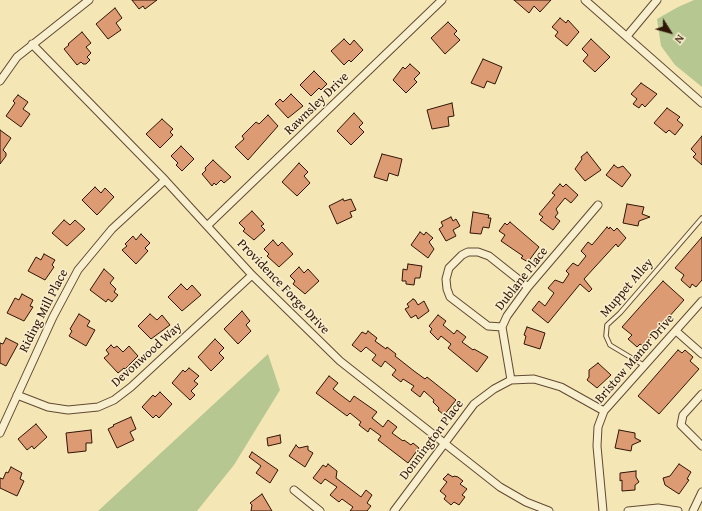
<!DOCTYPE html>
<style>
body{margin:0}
#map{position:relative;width:702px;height:511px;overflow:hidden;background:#f5e7b5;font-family:"Gentium Book Plus",serif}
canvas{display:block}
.north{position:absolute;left:650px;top:12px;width:40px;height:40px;-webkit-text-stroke:3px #f8efcf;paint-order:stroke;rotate:127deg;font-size:11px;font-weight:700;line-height:16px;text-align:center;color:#301406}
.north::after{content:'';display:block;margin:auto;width:14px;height:18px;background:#301406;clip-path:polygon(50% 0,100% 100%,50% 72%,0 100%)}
</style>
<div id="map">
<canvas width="702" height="511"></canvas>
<div class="north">N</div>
</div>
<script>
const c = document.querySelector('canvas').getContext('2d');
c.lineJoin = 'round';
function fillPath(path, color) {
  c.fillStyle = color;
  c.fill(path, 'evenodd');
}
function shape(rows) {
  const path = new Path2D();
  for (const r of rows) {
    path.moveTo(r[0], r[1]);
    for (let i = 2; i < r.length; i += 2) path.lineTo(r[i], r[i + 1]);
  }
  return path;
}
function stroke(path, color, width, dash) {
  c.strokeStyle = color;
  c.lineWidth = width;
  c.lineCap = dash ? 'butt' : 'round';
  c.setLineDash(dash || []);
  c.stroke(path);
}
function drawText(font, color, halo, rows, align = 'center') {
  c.font = font + ' "Gentium Book Plus",serif';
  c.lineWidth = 3;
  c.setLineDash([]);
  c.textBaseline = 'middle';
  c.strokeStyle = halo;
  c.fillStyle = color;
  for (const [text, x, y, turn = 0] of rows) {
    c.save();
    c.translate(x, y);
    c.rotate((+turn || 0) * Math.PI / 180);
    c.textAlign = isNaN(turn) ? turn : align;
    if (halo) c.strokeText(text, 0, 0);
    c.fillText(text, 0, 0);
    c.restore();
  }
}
fillPath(shape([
 [694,0,702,0,702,87,675,65,661,46,657,19,678,7],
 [268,354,280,390,234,465,197,511,98,511]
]), '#b7c791');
const building = shape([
 [132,0,157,0,145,9,143,6,139,9,132,0],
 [514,0,551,0,540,12,534,6,529,13,514,0],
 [115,8,122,18,116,23,121,30,108,39,96,24,115,8],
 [560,18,566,23,568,20,579,32,567,46,555,36,558,32,552,27,560,18],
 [448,22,457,31,454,34,460,40,445,54,431,38,448,22],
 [82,32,91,43,86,47,91,53,87,57,90,60,86,64,83,64,81,62,77,65,64,49,69,45,68,44,82,32],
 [344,39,350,45,354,40,363,50,351,62,349,60,344,65,331,51,344,39],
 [591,39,610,57,595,72,583,61,588,55,582,49,591,39],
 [483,59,502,67,495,84,487,81,484,88,471,83,483,59],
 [410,64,420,73,414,79,417,82,406,93,393,80,403,67,405,69,410,64],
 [314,71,327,84,321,90,319,88,311,96,300,85,314,71],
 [641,83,657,94,645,107,642,104,639,108,633,104,637,99,631,94,641,83],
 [291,94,303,106,288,118,275,104,280,99,283,102,291,94],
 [18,95,28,102,23,109,30,114,21,127,6,116,15,103,13,101,18,95],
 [452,103,454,116,448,117,449,126,432,129,427,110,452,103],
 [667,108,680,117,677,120,683,125,675,135,669,130,666,133,654,123,667,108],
 [354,113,363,123,359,127,364,132,351,145,337,131,354,113],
 [268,115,278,126,248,160,235,147,244,139,242,136,256,122,259,124,268,115],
 [162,119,173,129,170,132,173,135,160,148,146,134,162,119],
 [0,130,11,138,3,150,6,153,6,156,0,164,0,130],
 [702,136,702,165,693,157,696,154,691,149,702,136],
 [181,146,194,159,182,171,176,165,178,163,171,156,181,146],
 [587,152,601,170,585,181,575,169,582,159,581,157,587,152],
 [382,154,402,159,398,176,389,173,387,181,374,177,382,154],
 [213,160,231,177,224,183,221,180,216,185,214,183,212,186,202,174,206,170,205,168,213,160],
 [299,163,308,172,304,176,310,183,297,196,282,182,299,163],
 [614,165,618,168,623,166,631,175,622,187,606,175,614,165],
 [560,184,563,187,566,184,578,195,571,203,565,198,556,209,558,213,555,217,560,221,553,230,540,220,543,217,539,214,555,195,552,193,560,184],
 [95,187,101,193,105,188,114,197,97,215,82,200,95,187],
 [343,199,344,201,351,199,356,210,350,212,352,217,337,224,329,206,343,199],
 [627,204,644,207,642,214,650,217,639,221,638,226,623,223,627,204],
 [252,211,264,224,261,226,265,230,254,240,243,231,245,229,239,223,252,211],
 [473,212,489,215,488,218,491,218,489,228,483,227,481,234,470,233,473,212],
 [451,217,453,221,456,219,460,226,453,230,456,236,446,241,439,229,443,226,441,222,451,217],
 [64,220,70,225,75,220,85,229,67,246,52,233,64,220],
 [510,222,539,247,528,262,521,258,523,256,501,241,505,235,499,231,505,223,507,225,510,222],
 [607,227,609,229,610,227,614,231,617,228,626,238,618,247,616,244,584,279,592,289,589,292,580,284,548,323,532,310,539,301,545,306,554,293,548,288,555,280,563,283,569,274,566,271,573,263,578,266,586,256,581,251,588,242,592,245,607,227],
 [420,232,424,235,426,232,433,238,429,242,434,249,428,258,411,245,420,232],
 [141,234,150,243,145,248,148,251,136,264,122,250,127,246,125,244,133,236,136,240,141,234],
 [702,237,702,280,696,287,692,284,690,288,681,280,684,275,675,268,702,237],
 [273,240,278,246,282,242,293,254,279,267,267,256,269,254,264,249,273,240],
 [44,254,55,260,52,265,54,267,45,280,28,271,36,257,41,260,44,254],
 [408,264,422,266,420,278,415,278,414,285,406,284,406,281,402,281,403,269,407,270,408,264],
 [299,267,304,273,308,269,319,281,305,294,293,284,295,281,290,276,299,267],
 [104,269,114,278,110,283,116,289,114,292,118,295,112,302,108,299,106,302,90,290,104,269],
 [663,281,684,300,643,346,640,344,637,347,628,339,632,335,622,327,663,281],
 [181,284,187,290,192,285,201,295,182,311,168,297,181,284],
 [22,294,33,300,30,306,33,307,24,321,7,313,15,298,19,300,22,294],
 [413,299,415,300,418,305,424,301,429,311,418,319,416,315,411,318,405,309,409,307,407,304,413,299],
 [242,311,250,321,246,325,251,331,238,344,224,329,242,311],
 [79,314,90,321,87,326,95,330,86,346,69,336,72,331,70,329,79,314],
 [150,314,157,320,162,315,170,325,151,339,138,326,150,314],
 [438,315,446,321,443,325,454,334,457,330,466,337,462,342,473,350,474,349,488,357,477,372,448,348,451,344,441,336,438,340,430,332,432,329,429,326,438,315],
 [527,327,545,333,540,349,524,344,526,336,524,335,527,327],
 [368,331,377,338,375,341,386,349,387,347,396,354,395,356,414,371,425,379,427,377,456,400,444,415,438,410,439,408,433,402,434,400,424,391,420,397,411,390,414,386,403,379,401,382,392,375,396,370,385,361,381,367,372,360,376,355,366,347,361,352,352,345,362,332,366,334,368,331],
 [6,338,18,344,6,366,0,363,0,343,3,344,6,338],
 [215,339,224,348,219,353,224,358,211,371,198,357,215,339],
 [111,345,114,348,117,346,123,352,129,346,138,356,125,369,124,368,118,373,104,358,109,354,106,350,111,345],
 [678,350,682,353,685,350,693,357,690,361,699,369,659,414,638,396,678,350],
 [598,363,611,375,597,388,587,380,589,377,589,370,598,363],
 [189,368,199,376,194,381,198,384,191,391,195,395,190,400,172,383,183,370,185,372,189,368],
 [329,376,338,383,333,389,338,393,350,402,354,396,377,412,372,418,383,427,388,420,397,427,392,433,403,441,404,440,411,445,413,443,419,448,408,463,378,440,381,436,370,428,368,432,359,425,361,422,350,413,347,416,316,393,329,376],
 [160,392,172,404,159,418,156,415,153,418,142,407,153,395,155,397,160,392],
 [131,417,136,429,130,432,134,440,117,448,108,429,114,426,113,425,131,417],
 [36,424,47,437,34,449,32,446,27,450,18,439,36,424],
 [91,430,92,443,86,443,86,451,68,453,66,433,91,430],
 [619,430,635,433,635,438,641,441,632,445,631,451,615,448,619,430],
 [280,435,281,443,268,446,267,438,280,435],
 [296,445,299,448,308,446,308,450,313,453,305,467,289,456,296,445],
 [252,452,278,470,270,483,256,473,261,466,249,457,252,452],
 [328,464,337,471,336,478,361,497,366,490,372,495,367,503,371,506,367,511,350,511,353,507,342,499,339,502,330,495,337,487,325,479,321,484,313,478,323,465,326,467,328,464],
 [679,464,691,472,687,479,689,480,679,494,665,485,663,478,670,476,679,464],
 [11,467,22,473,20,479,24,481,17,496,0,488,0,478,3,479,6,472,8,473,11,467],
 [636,471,636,477,639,482,635,485,635,490,622,491,622,480,620,481,620,473,636,471],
 [448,474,453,477,454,476,458,477,463,481,460,484,467,489,462,495,465,497,459,505,454,502,451,505,444,499,446,496,440,491,447,482,443,479,448,474],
 [262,494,272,511,251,511,252,505,250,503,262,494]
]);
fillPath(building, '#dc9b72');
stroke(building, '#301406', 1);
const service = shape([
 [645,366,610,345,606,336,607,325,620,313,702,218]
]);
const minor = shape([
 [585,0,702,103],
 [627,36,657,0],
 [32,44,165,180,252,275,340,361,500,487,526,502,549,511],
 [0,81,17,57,89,0],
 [208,225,442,0],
 [502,327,488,326,450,297,447,289,446,279,449,268,462,255,468,252,478,252,489,256,528,287],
 [676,331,702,354],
 [511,380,502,327,507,316,528,287,598,205],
 [702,394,683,415,681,425,702,446],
 [17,395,48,407,68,410,98,407,114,400,131,387,252,275],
 [0,433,53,317,78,270,112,229,165,180],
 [294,490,320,511],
 [394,511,474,404,494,389,511,380,534,379,561,387,604,411],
 [603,511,597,446,598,427,604,411,702,301],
 [628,511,658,508,678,511],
 [693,511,702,492]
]);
stroke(service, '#614932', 5.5);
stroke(minor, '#614932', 9);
stroke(service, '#f8efcf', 3.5);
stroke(minor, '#f8efcf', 7);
drawText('13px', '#301406', '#f8efcf', [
 ["Rawnsley Drive",317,104,-44],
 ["Dublane Place",522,279,-52],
 ["Providence Forge Drive",283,287,46],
 ["Muppet Alley",627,288,-49],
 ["Riding Mill Place",44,311,-63],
 ["Devonwood Way",147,355,-42],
 ["Bristow Manor Drive",635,359,-49],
 ["Donnington Place",432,440,-53]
]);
</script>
